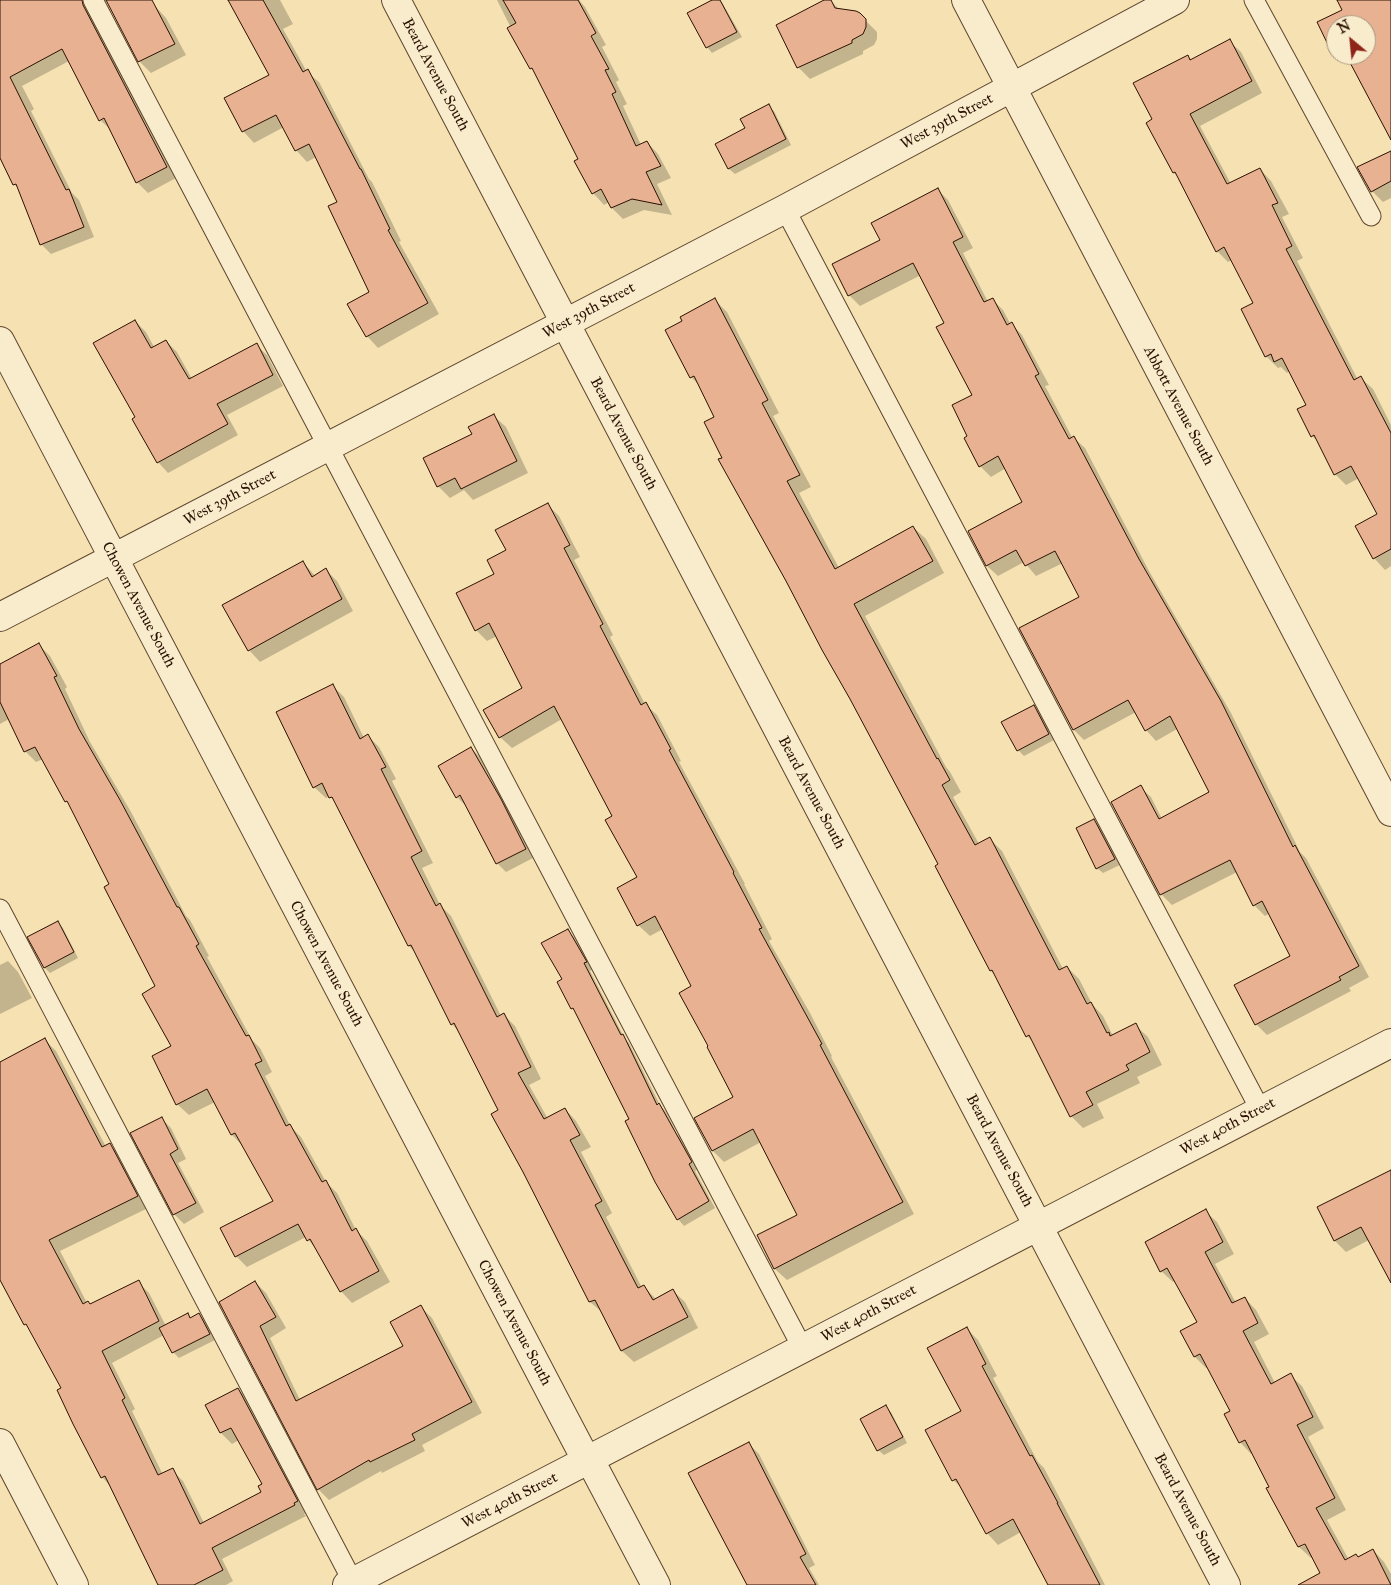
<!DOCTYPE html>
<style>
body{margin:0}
#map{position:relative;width:1391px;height:1585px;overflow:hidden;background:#f5e1b2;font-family:"IM FELL Great Primer",serif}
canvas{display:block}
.north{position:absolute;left:1326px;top:15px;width:50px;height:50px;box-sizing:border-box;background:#f8eccd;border:1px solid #a6947b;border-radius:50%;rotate:332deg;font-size:14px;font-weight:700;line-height:20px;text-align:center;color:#2b1100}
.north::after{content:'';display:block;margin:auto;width:18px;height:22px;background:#8f2418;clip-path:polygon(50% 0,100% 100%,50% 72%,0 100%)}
</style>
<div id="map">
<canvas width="1391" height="1585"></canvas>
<div class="north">N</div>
</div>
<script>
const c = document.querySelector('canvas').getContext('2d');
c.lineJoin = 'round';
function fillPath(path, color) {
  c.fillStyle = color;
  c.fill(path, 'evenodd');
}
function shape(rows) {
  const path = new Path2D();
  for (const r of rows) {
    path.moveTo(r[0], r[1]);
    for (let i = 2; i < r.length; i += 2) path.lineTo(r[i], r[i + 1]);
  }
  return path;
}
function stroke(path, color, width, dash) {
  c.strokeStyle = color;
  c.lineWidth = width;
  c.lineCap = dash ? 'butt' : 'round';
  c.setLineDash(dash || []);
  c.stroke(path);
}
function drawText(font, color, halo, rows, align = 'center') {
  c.font = font + ' "IM FELL Great Primer",serif';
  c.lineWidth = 5;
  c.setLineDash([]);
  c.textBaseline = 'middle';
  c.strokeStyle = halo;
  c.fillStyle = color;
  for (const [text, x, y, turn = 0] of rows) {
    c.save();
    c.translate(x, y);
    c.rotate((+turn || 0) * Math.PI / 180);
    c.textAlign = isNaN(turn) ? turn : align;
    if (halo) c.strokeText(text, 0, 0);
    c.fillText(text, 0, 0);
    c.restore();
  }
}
fillPath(shape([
 [0,0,82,0,104,41,108,46,176,178,148,193,137,182,111,130,100,120,69,61,22,86,34,109,31,111,72,193,79,200,94,237,51,254,41,244,20,190,14,184,0,155],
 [229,0,280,0,293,24,283,29,307,72,319,82,369,179,372,182,401,241,399,242,439,314,378,348,367,336,371,293,338,203,316,157,307,162,296,150,284,127,254,143,243,131,271,76],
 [497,0,579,0,585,7,606,45,602,47,619,80,616,82,627,104,623,106,641,145,647,142,658,154,671,178,657,184,672,215,644,210,623,219,612,208,609,202,604,205,593,193,580,160,536,73,531,68],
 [714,0,720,0,723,4,742,37,712,53,707,47],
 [827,0,830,0,840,10,859,14,877,32,877,39,874,45,863,51,863,54,810,79,798,67],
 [1338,0,1391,0,1391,138,1350,60,1344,63,1333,52,1319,23,1344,11],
 [1336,25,1366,25,1366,55,1336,55],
 [155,6,166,18,186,55,151,73,140,62,120,24],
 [1229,41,1241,52,1262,93,1200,126,1231,184,1260,169,1271,181,1289,214,1282,217,1303,258,1297,261,1358,380,1361,378,1373,389,1391,425,1391,566,1385,570,1374,558,1379,514,1359,478,1346,485,1335,474,1319,442,1312,436,1308,405,1290,371,1287,373,1281,367,1278,368,1266,356,1254,303,1232,260,1228,262,1217,251,1179,178,1174,173,1154,120,1187,56,1192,60],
 [768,106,774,111,791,145,735,174,729,169,717,145,746,128],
 [1391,152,1391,198,1383,202,1372,191],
 [938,190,948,200,973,248,963,253,988,302,993,300,1003,310,1011,325,1012,324,1022,335,1049,385,1045,386,1073,439,1074,438,1085,448,1149,571,1231,713,1300,852,1306,858,1369,977,1349,988,1351,991,1267,1035,1256,1024,1236,985,1291,956,1270,913,1265,916,1254,905,1237,872,1172,905,1161,894,1112,802,1140,787,1151,797,1162,819,1211,793,1177,729,1156,741,1146,730,1136,712,1084,740,1074,730,1081,597,1063,563,1036,576,1024,562,998,576,987,566,969,532,1024,502,1006,468,991,477,980,466,968,437,973,395,946,323,921,275,860,306,849,295,834,265,881,240],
 [715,300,727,312,779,413,773,416,811,487,799,493,839,568,913,527,926,539,944,573,865,616,946,767,950,772,961,792,953,797,979,844,990,839,1002,851,1063,969,1067,967,1079,979,1092,1004,1103,1016,1113,1036,1135,1025,1148,1037,1162,1065,1137,1077,1140,1083,1097,1104,1104,1118,1083,1128,1071,1116,1035,1044,1027,1036,996,976,991,971,937,866,939,865,724,458,716,417,701,387,691,377,684,321],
 [135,321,146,332,154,347,166,341,177,352,192,379,256,345,267,355,283,386,227,415,238,435,168,473,158,462,136,418],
 [494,416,506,427,528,473,473,500,464,490,450,498,438,486,473,435],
 [548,505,559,516,580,557,574,560,613,635,610,637,645,704,657,715,681,761,679,762,745,884,744,884,772,939,769,941,810,1013,832,1056,831,1057,914,1214,787,1280,775,1269,759,1236,799,1216,761,1142,724,1162,713,1151,735,1097,693,987,663,929,650,936,638,925,639,878,613,817,562,719,512,748,500,737,524,688,497,636,487,641,476,630,496,574,507,551],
 [303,562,315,576,326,570,337,581,353,611,260,662,249,650],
 [39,645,50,656,67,687,65,689,90,742,131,812,186,916,190,920,209,956,207,957,252,1040,260,1048,272,1072,265,1076,291,1127,301,1137,326,1182,337,1193,356,1230,367,1241,390,1282,352,1303,341,1291,318,1251,306,1237,247,1267,236,1256,275,1202,243,1146,232,1135,215,1102,189,1115,177,1104,172,1047,157,987,111,885,70,805,66,801,43,759,36,762,25,751,9,719,0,724,0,666],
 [333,686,344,697,364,738,368,736,379,747,396,779,392,781,433,863,422,868,440,905,451,916,501,1016,504,1015,515,1026,541,1079,529,1085,548,1119,565,1109,576,1121,591,1147,581,1152,612,1213,606,1217,642,1288,644,1287,657,1300,673,1291,685,1302,698,1328,634,1362,622,1351,603,1313,590,1302,499,1111,460,1033,452,1024,416,953,409,946,337,804,330,796,326,798,314,787],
 [1034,706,1039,712,1054,740,1024,756,1018,750],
 [471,748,480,757,509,809,533,858,506,872,497,863,466,806,457,797],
 [1094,820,1099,826,1120,865,1103,873,1097,868],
 [58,923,63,928,78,958,50,973,45,968],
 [567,930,574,937,593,969,590,971,625,1039,629,1043,660,1105,666,1112,677,1134,681,1138,698,1169,695,1171,715,1208,684,1226,678,1219,577,1013,572,1008,564,980],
 [8,961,18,972,32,998,0,1014,0,965],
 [45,1040,56,1051,106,1147,110,1145,121,1156,148,1208,60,1251,87,1303,91,1305,138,1282,149,1293,166,1326,188,1315,191,1319,199,1314,204,1320,215,1340,179,1358,174,1353,164,1335,112,1363,135,1409,132,1411,163,1475,172,1470,183,1481,204,1523,263,1493,264,1484,239,1440,232,1444,221,1433,238,1389,249,1400,308,1512,304,1514,306,1516,222,1559,233,1581,226,1585,160,1585,112,1488,102,1477,63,1388,32,1331,25,1324,0,1277,0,1064],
 [161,1118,171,1128,186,1159,178,1163,204,1212,184,1224,174,1214],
 [1391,1171,1391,1281,1369,1240,1346,1252,1335,1241,1318,1207],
 [1205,1211,1217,1222,1234,1254,1215,1264,1236,1303,1245,1298,1256,1310,1269,1334,1254,1342,1275,1383,1290,1375,1302,1386,1324,1428,1308,1437,1346,1510,1327,1520,1349,1560,1359,1558,1373,1550,1384,1562,1391,1574,1391,1585,1328,1585,1313,1557,1311,1558,1299,1547,1268,1489,1270,1487,1252,1453,1251,1454,1240,1442,1232,1411,1208,1367,1206,1368,1195,1357,1181,1331,1198,1322,1175,1281,1173,1282,1161,1271],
 [1311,1542,1301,1547,1301,1544],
 [255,1282,266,1293,286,1328,270,1338,300,1400,404,1346,421,1307,432,1318,482,1413,422,1445,425,1451,382,1473,381,1471,329,1500,318,1489,220,1302],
 [966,1328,978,1340,997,1376,993,1378,1038,1462,1044,1468,1105,1585,1050,1585,1021,1532,998,1545,987,1533,963,1489,953,1480,962,1412],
 [885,1407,891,1412,907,1443,884,1455,878,1450],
 [749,1444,759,1454,815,1565,809,1568,819,1585,749,1585]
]), '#0003');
const building = shape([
 [0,0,82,0,83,5,167,167,136,183,104,118,99,121,62,49,10,77,66,190,69,189,84,227,40,245,16,184,13,185,0,158,0,0],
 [106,0,152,0,175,44,138,62,106,0],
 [228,0,263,0,303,72,308,69,360,169,361,169,390,229,388,230,428,303,366,337,347,304,369,292,328,206,337,202,309,144,295,151,276,115,242,132,224,98,269,75,228,0],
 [503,0,578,0,596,33,591,36,609,69,605,70,616,92,612,94,636,146,647,141,661,166,646,172,662,205,632,199,611,208,601,189,592,194,574,161,578,159,532,68,530,69,507,28,516,23,503,0],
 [712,0,720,0,737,32,706,48,687,13,712,0],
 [824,0,831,0,835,8,856,11,860,13,866,19,866,27,863,34,852,40,852,43,797,68,776,25,824,0],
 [1337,0,1391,0,1391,140,1346,55,1366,55,1366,25,1336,25,1336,50,1332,53,1317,22,1342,10,1337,0],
 [1230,39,1252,81,1190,114,1227,184,1260,168,1278,203,1272,205,1292,246,1286,249,1354,380,1361,376,1391,433,1391,549,1373,559,1355,526,1377,514,1351,466,1334,475,1314,435,1311,437,1297,409,1306,405,1282,358,1274,362,1271,354,1265,357,1241,309,1253,303,1224,247,1216,252,1175,172,1173,173,1146,123,1152,119,1133,83,1188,55,1190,60,1230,39],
 [769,104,786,139,728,169,715,144,745,128,740,119,769,104],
 [1391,151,1391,181,1371,192,1357,167,1391,151],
 [938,188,963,237,953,242,984,302,993,298,1007,325,1012,322,1039,374,1035,376,1069,439,1074,436,1139,559,1221,701,1293,847,1295,845,1359,966,1339,977,1341,980,1255,1025,1234,985,1290,956,1262,901,1253,906,1230,860,1160,895,1111,802,1141,785,1159,819,1209,792,1170,716,1145,731,1128,700,1073,730,1019,628,1079,597,1055,551,1025,566,1016,550,986,566,968,531,1022,502,998,456,979,467,964,438,967,436,952,405,972,395,936,327,944,323,913,263,848,296,832,264,880,240,871,223,938,188],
 [715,298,768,400,762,403,800,475,787,481,835,569,913,526,933,561,854,604,937,759,938,758,950,780,942,785,975,845,990,837,1059,970,1067,966,1087,1004,1091,1002,1107,1033,1109,1032,1110,1036,1136,1023,1150,1052,1126,1065,1129,1070,1086,1092,1093,1105,1070,1117,1029,1035,1026,1037,992,970,990,971,935,866,938,864,850,699,822,650,786,581,718,459,722,458,704,422,714,417,694,376,690,378,665,330,682,321,680,317,715,298],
 [135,320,151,348,166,340,189,379,257,343,273,375,217,404,228,424,157,463,132,419,135,417,93,343,135,320],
 [494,414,517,461,461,489,455,478,437,487,423,458,472,434,468,427,494,414],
 [548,503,570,545,564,548,603,624,600,626,641,705,646,702,671,749,669,750,734,872,733,873,762,928,759,929,798,1000,822,1044,820,1045,903,1202,774,1269,757,1235,797,1215,753,1129,712,1151,694,1118,733,1097,707,1047,708,1046,679,993,691,986,655,916,637,926,617,888,637,877,605,820,612,816,554,706,499,738,483,710,522,688,489,623,475,631,456,593,494,574,487,560,506,550,495,530,548,503],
 [303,561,312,577,326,568,342,599,248,651,222,605,303,561],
 [39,643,57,676,54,677,79,729,120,800,177,907,179,907,199,944,196,946,246,1036,249,1035,262,1061,255,1064,286,1126,290,1124,322,1182,326,1180,352,1231,356,1228,379,1271,340,1292,310,1239,307,1241,298,1224,235,1257,220,1228,273,1201,235,1133,231,1135,207,1089,176,1105,152,1056,171,1046,142,994,155,986,104,887,109,884,67,801,65,802,35,747,24,752,0,702,0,664,39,643],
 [333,684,360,739,368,734,386,767,381,769,422,851,411,857,436,906,440,903,497,1017,504,1013,531,1067,518,1073,544,1119,565,1108,580,1135,570,1140,602,1201,595,1205,638,1288,644,1285,653,1300,673,1289,688,1317,621,1351,595,1300,589,1302,523,1172,491,1114,498,1110,454,1023,451,1025,411,945,408,946,332,797,329,798,322,783,313,788,276,712,333,684],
 [1034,705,1049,734,1017,751,1001,722,1034,705],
 [471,747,501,799,526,849,496,864,460,795,456,798,438,766,471,747],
 [1094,819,1115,859,1096,869,1076,828,1094,819],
 [58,921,74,952,44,968,27,937,58,921],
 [568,929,587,962,584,963,621,1035,623,1034,657,1105,659,1103,692,1162,689,1164,709,1201,677,1220,655,1182,625,1121,629,1119,573,1008,571,1009,557,982,562,979,541,943,568,929],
 [45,1038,102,1147,110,1143,138,1196,49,1240,83,1304,88,1301,90,1304,139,1280,159,1321,102,1351,125,1398,122,1400,158,1475,173,1468,200,1524,261,1492,258,1486,262,1484,231,1428,220,1433,205,1405,238,1388,298,1501,294,1503,295,1505,212,1548,223,1570,194,1585,158,1585,105,1476,101,1478,73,1424,57,1390,61,1388,26,1324,24,1325,0,1280,0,1062,45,1038],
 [162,1117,178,1149,170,1154,196,1203,173,1215,130,1133,162,1117],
 [1391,1170,1391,1283,1361,1227,1334,1241,1317,1207,1391,1170],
 [1206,1209,1223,1242,1205,1252,1232,1303,1245,1297,1258,1323,1243,1331,1271,1384,1291,1373,1313,1417,1297,1425,1335,1498,1316,1508,1345,1560,1356,1554,1358,1557,1373,1549,1391,1585,1298,1585,1320,1573,1305,1544,1298,1547,1266,1488,1269,1487,1245,1440,1239,1443,1224,1414,1230,1411,1200,1354,1194,1357,1180,1331,1197,1322,1167,1268,1160,1272,1145,1242,1206,1209],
 [255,1281,276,1317,260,1326,296,1401,403,1346,390,1322,421,1305,472,1402,412,1434,415,1440,370,1462,369,1460,317,1490,219,1302,255,1281],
 [188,1313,190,1318,199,1313,210,1334,172,1353,159,1328,188,1313],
 [967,1327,986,1364,982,1366,1030,1456,1032,1455,1058,1503,1057,1503,1100,1585,1048,1585,1013,1519,986,1534,956,1479,952,1481,925,1430,961,1411,927,1348,967,1327],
 [886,1405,903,1437,877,1451,860,1419,886,1405],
 [749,1442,806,1554,800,1557,816,1585,747,1585,688,1473,749,1442]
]);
fillPath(building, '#e8b192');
stroke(building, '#2b1100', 1);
const service = shape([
 [93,0,803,1349],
 [1254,0,1371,216],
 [785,209,1261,1111],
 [0,909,353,1582]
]);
const minor = shape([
 [396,0,1226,1585],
 [966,0,1391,812],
 [0,341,562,1414,582,1452,590,1460,656,1585],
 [0,617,785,209,1175,0],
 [0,1443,74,1585],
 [347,1585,1391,1043]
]);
stroke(service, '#5e452c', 21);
stroke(minor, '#5e452c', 30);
stroke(service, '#f8eccd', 19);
stroke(minor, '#f8eccd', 28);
drawText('15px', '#2b1100', '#f8eccd', [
 ["Beard Avenue South",435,75,62],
 ["West 39th Street",947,122,-28],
 ["West 39th Street",589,311,-28],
 ["Abbott Avenue South",1178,406,62],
 ["Beard Avenue South",623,434,62],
 ["West 39th Street",230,498,-28],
 ["Chowen Avenue South",138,605,62],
 ["Beard Avenue South",811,793,62],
 ["Chowen Avenue South",326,964,62],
 ["West 40th Street",1228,1127,-28],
 ["Beard Avenue South",999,1151,62],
 ["West 40th Street",869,1314,-28],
 ["Chowen Avenue South",514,1323,62],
 ["West 40th Street",510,1501,-27],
 ["Beard Avenue South",1187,1510,62]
]);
</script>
